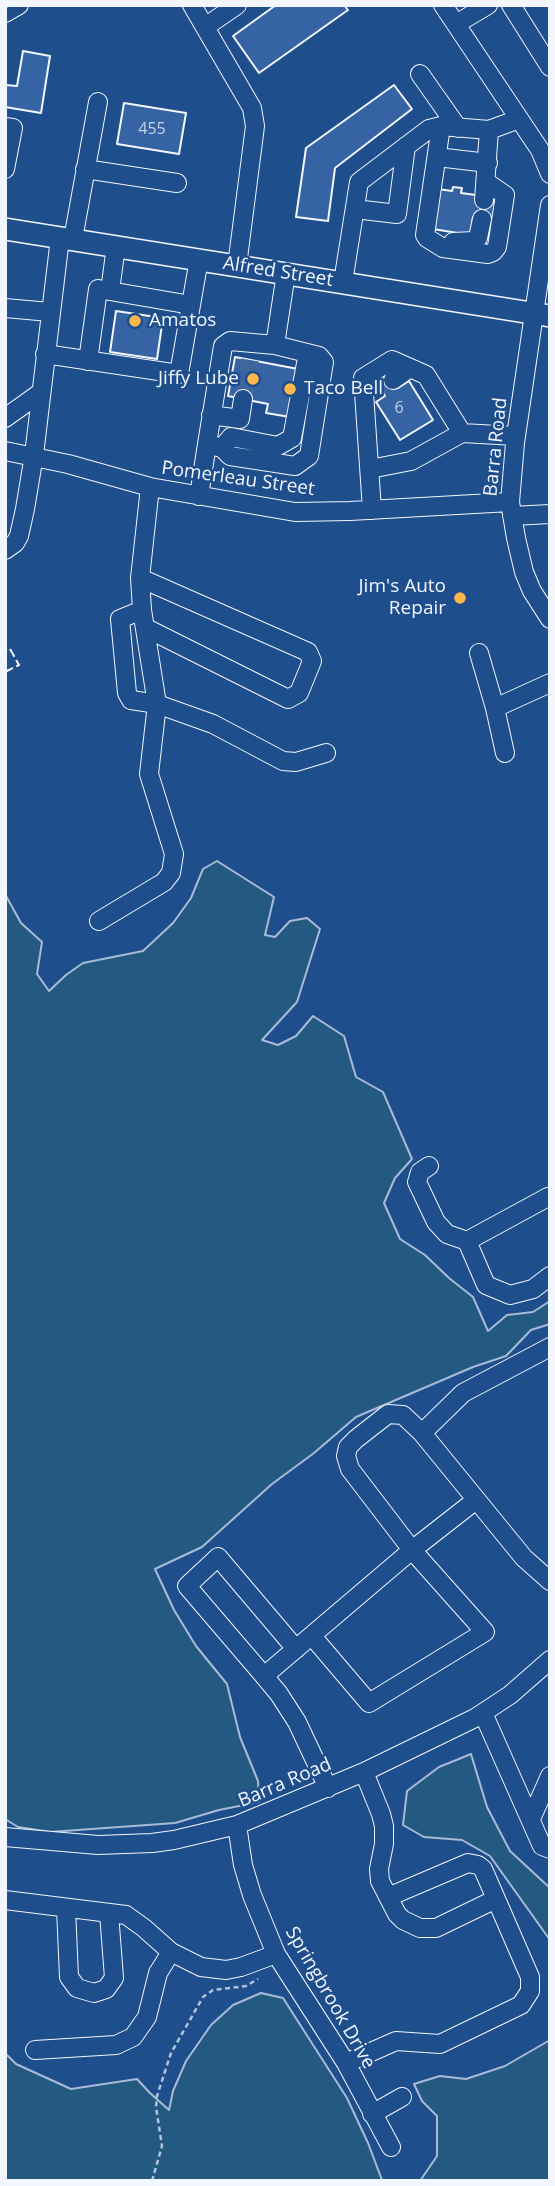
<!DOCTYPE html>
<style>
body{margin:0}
#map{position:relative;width:555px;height:2186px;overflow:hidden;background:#1f4e8c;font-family:"Open Sans",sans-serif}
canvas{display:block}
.frame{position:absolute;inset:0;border:7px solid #f2f6ff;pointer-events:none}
</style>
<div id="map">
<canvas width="555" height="2186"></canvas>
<div class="frame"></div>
</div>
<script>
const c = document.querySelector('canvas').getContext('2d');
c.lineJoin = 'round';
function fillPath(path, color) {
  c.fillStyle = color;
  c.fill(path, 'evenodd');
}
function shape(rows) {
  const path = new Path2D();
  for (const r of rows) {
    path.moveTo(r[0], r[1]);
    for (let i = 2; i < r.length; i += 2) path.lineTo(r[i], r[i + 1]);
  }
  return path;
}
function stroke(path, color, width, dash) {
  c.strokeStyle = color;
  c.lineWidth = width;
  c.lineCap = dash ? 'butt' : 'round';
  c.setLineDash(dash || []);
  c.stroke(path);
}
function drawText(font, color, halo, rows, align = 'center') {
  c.font = font + ' "Open Sans",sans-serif';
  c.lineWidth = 5;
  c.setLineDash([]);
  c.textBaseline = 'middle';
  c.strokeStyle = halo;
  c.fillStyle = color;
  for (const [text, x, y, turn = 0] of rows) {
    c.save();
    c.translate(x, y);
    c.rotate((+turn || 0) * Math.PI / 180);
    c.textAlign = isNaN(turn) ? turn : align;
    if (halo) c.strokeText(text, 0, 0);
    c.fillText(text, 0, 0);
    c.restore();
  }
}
const green = shape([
 [217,861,274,897,265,935,275,937,290,921,307,918,320,929,297,1002,262,1040,278,1045,296,1036,313,1016,344,1036,356,1077,383,1092,412,1159,395,1178,384,1203,400,1239,425,1255,449,1278,473,1297,488,1331,507,1315,533,1312,550,1301,550,1324,531,1330,506,1356,473,1367,356,1417,314,1453,272,1484,202,1547,155,1569,174,1610,196,1646,227,1684,240,1737,258,1781,259,1802,219,1810,175,1823,50,1832,18,1827,5,1819,5,894,21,923,42,942,37,974,49,991,66,975,83,963,143,951,173,923,191,898,203,869,217,861],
 [471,1754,487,1807,510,1851,550,1888,550,1940,490,1856,462,1840,424,1837,403,1825,407,1791,439,1767,471,1754],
 [261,1993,283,1998,347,2098,368,2143,382,2180,387,2181,5,2181,5,2053,16,2064,71,2089,137,2079,150,2093,169,2110,173,2091,186,2061,211,2025,233,2005,261,1993],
 [550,2040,550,2181,420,2181,437,2156,437,2116,422,2101,414,2084,440,2076,466,2079,505,2066,550,2040]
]);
fillPath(green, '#245a82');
stroke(green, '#a8bbd7', 2);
const building = shape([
 [276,5,344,5,348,10,259,73,233,36,276,5],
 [23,51,50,56,41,113,5,107,5,85,17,86,23,51],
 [394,85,412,109,335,168,328,221,296,217,306,148,394,85],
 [124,103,186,113,179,154,117,144,124,103],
 [453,187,462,188,461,193,476,195,484,200,496,203,493,220,473,217,470,235,433,229,438,189,452,191,453,187],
 [116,311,163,318,157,359,110,352,116,311],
 [235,357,298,369,290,417,266,413,268,404,228,396,235,357],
 [387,370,398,388,409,381,433,420,400,440,376,402,385,396,374,379,387,370]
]);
fillPath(building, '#3563a3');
stroke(building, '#f2f6ff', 2);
stroke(shape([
 [378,385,393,380],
 [243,399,250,360]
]), '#3f679d', 18, [18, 9]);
const minor = shape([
 [192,5,252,108,255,126,237,266],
 [443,5,540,150,550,174],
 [511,5,550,67],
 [5,13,19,5],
 [456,24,488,5],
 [205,27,237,5],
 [420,74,458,128],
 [441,126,425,235,427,238,443,248,488,254,493,252,497,247,505,195,486,182],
 [5,127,13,128,5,169],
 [437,157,488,163],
 [85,169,177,183],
 [484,200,489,130],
 [550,205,515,443,510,502,516,538,524,572,532,591,550,619],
 [355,209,397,214,406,146],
 [73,239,98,102],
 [453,242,475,241,478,238,482,219],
 [343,282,359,182,429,129,441,126,489,130,519,119],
 [110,291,116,246],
 [5,308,50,312],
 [275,345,286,273],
 [45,354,179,374,199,259],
 [88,361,98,289,191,305],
 [393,380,410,368],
 [211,415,240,419,243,399],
 [5,418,40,393],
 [222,448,231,437,278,446,292,438,308,353],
 [5,451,68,464,150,487,295,512,350,511,510,502],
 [370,469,411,461,462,433,516,436],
 [199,496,207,444,223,346,230,341,275,345,319,356,324,362,309,456,295,466,230,456,222,448,207,444],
 [372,510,363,378,392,360,426,375,462,433],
 [512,516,550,514],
 [5,550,15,543,19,536,25,509,34,455,60,238],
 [140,578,308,652,312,661,299,693,288,699,146,628],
 [142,610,120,619,127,693,131,700,157,704,213,724,283,761,296,762,326,753],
 [479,653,495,708,550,683],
 [495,708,505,753],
 [99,921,164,882,171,873,174,854,149,774,157,704,142,610,140,578,150,487],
 [429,1166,420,1172,417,1182,436,1222,447,1234,467,1241,486,1285,510,1295,533,1289,550,1276],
 [467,1241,548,1197],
 [422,1433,463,1393,550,1347],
 [312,1636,369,1703,485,1632,412,1550,476,1500],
 [264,1676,187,1586,218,1557,296,1649],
 [483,1713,542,1846,550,1849],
 [364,1772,381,1814,384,1826,384,1844,379,1869,380,1881,397,1914,403,1920,420,1928,436,1928,496,1899],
 [328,1788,297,1722,279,1694,264,1676,412,1550,350,1469,346,1456,348,1447,356,1439,388,1414,403,1415,422,1433,524,1558,550,1581],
 [531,1819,550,1776],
 [237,1825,243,1865,252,1895,276,1954,346,2063,391,2147],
 [5,1837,98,1845,152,1843,174,1840,237,1825,364,1772,475,1718,510,1695,550,1660],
 [5,1900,126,1915,144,1928,171,1952,201,1967,226,1970,241,1967,276,1954],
 [66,1908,69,1977,77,1988,94,1993,106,1989,114,1978,109,1913],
 [35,2050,116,2045,133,2037,147,2017,158,1973,171,1952],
 [346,2063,396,2041,440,2044,521,2005,530,1991,530,1977,483,1869,478,1865,468,1863,388,1897],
 [372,2114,402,2097]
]);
const major = shape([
 [5,229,550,316]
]);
stroke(minor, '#f2f6ff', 20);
stroke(major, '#f2f6ff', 24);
stroke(shape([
 [152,2181,162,2146,156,2107,157,2096,171,2053,203,1997,213,1990,246,1986,258,1979]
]), '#b3c4dc', 2.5, [5, 3.5]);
stroke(minor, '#1f4e8c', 18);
stroke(major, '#1f4e8c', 21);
stroke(shape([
 [5,672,19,665,10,649,7,651]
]), '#f2f6ff', 2, [9, 3.5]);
stroke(shape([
 [5,8,10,5]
]), '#ffb74d', 2, [24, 5, 3.5, 5]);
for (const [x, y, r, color] of [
 [135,321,7,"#ffb74d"],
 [253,379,7,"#ffb74d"],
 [290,389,7,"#ffb74d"],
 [460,598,7,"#ffb74d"]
]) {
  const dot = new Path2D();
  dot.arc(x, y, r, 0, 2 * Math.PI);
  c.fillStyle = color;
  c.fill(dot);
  stroke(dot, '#1f4e8c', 2.5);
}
drawText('16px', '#c3d1e8', null, [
 ["455",152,129],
 ["6",399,408]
]);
drawText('19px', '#f2f6ff', '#1f4e8c', [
 ["Alfred Street",278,272,9],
 ["Barra Road",496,447,-84],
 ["Pomerleau Street",238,479,8],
 ["Barra Road",285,1783,-23],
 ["Springbrook Drive",330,1998,60]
]);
drawText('19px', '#f2f6ff', '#1f4e8c', [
 ["Amatos",149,321],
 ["Jiffy Lube",239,379,"right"],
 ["Taco Bell",304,389],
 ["Jim's Auto",446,587,"right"],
 ["Repair",446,609,"right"]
], 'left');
</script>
